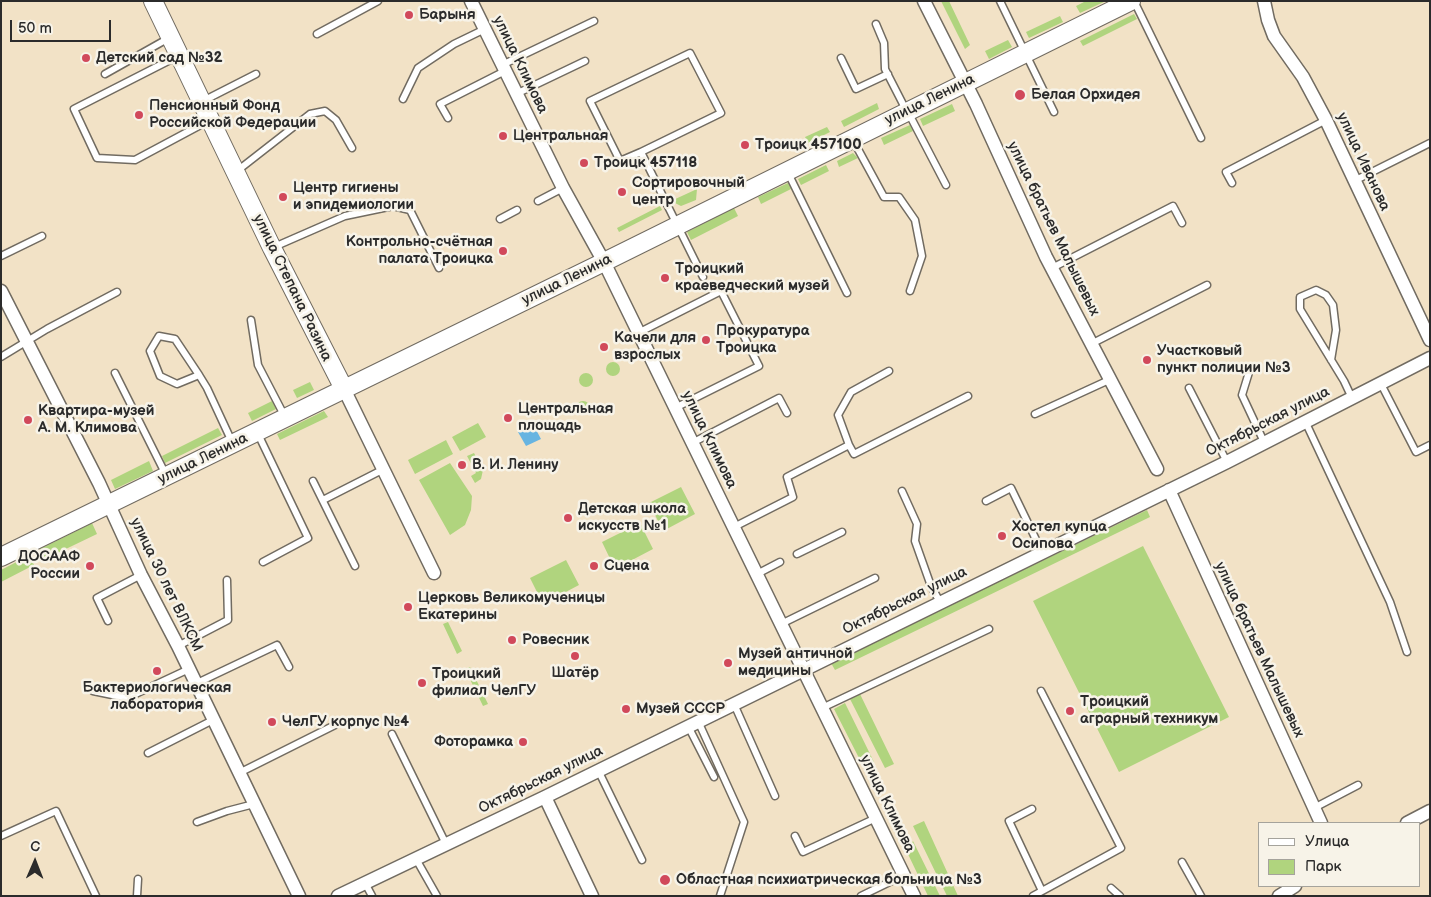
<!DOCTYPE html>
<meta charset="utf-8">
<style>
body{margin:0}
#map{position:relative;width:1431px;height:897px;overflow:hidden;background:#f2e2c6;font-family:"Balsamiq Sans",sans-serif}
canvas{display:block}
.frame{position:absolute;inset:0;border:2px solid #2b2b2b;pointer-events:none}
.legend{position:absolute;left:1258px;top:822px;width:162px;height:65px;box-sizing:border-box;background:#f7f3e8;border:1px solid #a5a39c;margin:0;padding:6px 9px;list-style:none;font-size:15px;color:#2b2b2b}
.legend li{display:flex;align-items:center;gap:10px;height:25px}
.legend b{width:25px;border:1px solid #a5a39c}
.north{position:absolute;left:10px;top:837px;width:50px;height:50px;-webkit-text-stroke:4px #f7f3e8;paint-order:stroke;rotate:1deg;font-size:14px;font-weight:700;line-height:20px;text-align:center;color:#2b2b2b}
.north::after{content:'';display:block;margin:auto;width:18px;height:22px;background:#2b2b2b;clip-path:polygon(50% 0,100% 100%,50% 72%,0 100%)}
.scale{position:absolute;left:10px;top:20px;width:101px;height:22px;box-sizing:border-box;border:2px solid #2b2b2b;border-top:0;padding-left:6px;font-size:15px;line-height:18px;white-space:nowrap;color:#2b2b2b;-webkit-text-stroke:4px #f7f3e8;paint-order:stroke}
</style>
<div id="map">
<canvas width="1431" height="897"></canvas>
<div class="frame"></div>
<ul class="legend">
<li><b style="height:6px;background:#fff"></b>Улица</li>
<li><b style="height:14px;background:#b0d47e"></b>Парк</li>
</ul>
<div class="north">С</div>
<div class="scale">50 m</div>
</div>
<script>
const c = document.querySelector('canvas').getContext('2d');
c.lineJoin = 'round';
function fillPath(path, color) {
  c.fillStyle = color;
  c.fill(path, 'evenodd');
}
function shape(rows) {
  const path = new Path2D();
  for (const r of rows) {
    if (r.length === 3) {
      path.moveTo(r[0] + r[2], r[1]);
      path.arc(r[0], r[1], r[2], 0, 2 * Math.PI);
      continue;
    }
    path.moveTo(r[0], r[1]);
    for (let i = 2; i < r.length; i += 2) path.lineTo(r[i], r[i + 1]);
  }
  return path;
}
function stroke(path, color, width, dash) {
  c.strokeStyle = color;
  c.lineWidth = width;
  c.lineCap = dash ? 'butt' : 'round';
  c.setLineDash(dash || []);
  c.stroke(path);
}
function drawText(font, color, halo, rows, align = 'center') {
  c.font = font + ' "Balsamiq Sans",sans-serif';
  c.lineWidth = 5;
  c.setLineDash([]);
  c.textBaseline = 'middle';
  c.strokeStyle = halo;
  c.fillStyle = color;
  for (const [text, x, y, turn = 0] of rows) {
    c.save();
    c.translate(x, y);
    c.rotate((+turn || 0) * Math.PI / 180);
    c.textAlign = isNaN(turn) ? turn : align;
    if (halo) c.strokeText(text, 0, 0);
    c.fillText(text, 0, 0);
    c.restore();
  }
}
fillPath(shape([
 [941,1,949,1,970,45,965,49],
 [1086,1,1106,1,1080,13,1076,6],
 [1134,14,1137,19,1083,46,1080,41],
 [1060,16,1063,22,1029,38,1026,32],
 [1008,40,1012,47,989,59,985,51],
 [877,103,879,109,844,127,841,121],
 [952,104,955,111,923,126,920,119],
 [910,125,913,131,884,145,881,138],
 [827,127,830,132,808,143,805,137],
 [853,153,858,158,839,167,837,161],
 [826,165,829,171,801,185,798,179],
 [788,183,791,189,761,204,758,197],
 [697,189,696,200,681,206,671,201],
 [660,206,662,210,619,232,617,228],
 [734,208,738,216,691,240,687,232],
 [613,369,7],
 [586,380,7],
 [310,382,314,390,297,398,293,390],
 [583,408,7],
 [272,401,276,409,252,421,248,413],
 [324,411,328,417,280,440,277,434],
 [478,423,486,437,460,451,452,437],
 [218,428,222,435,165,463,162,456],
 [446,440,453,454,415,474,408,460],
 [474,453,483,470,481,479,475,483,471,476,476,473,467,456],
 [149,461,153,471,115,489,111,480],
 [450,463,472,496,471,510,465,525,450,535,419,480],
 [681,487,695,514,663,531,649,503],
 [1147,510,1150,517,835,670,831,663],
 [92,523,97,534,45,559,40,549],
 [640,523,653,549,615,569,602,542],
 [1143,546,1229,717,1119,772,1033,601],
 [30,555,34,565,1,582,1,570],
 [566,560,579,585,543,604,530,578],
 [448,622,462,651,457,654,443,624],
 [470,667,488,704,483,706,465,669],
 [860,694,894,764,885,768,850,699],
 [845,703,874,762,859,758,834,709],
 [924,821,958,896,947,896,913,826],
 [913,841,940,896,928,896,907,852]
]), '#b0d47e');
fillPath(shape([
 [533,424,541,439,526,446,518,432]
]), '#67b4e1');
const lane = shape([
 [1000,1,1054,112],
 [1134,1,1201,138],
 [876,24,884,43,885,69,906,110],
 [317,34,378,1],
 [178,56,74,109,97,158,135,160,208,121],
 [841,58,856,89,888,74],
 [502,65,594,21],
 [105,74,169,38],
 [516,94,585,61],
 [403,99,418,68,454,44,485,29],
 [203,101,256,74],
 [908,112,946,185],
 [448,118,440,104,505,71],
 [853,140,884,197,899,197,915,220,922,256,910,291],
 [641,152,620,161,590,101,690,53,721,113,641,152,703,277],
 [237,171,310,114,325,111,336,120,352,148],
 [788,173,847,293],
 [1354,181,1430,143],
 [1232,183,1226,172,1326,120],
 [538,201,563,188],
 [500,219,517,210],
 [274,247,345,216,393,206,410,210,439,268],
 [1,256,42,236],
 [1052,268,1173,206,1182,223],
 [251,320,258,365,285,417],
 [638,333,721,291,759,366,675,408],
 [1091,344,1207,285],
 [1,357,47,329,117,292],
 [1331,360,1336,330,1333,305,1326,295,1316,290,1300,297,1300,309,1344,381,1352,398],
 [1250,369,1242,395,1264,442],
 [115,373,166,475],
 [199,375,177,384,160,376,150,351,159,336,175,339,199,375,207,388,233,444],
 [1381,384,1416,452,1430,445],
 [1189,388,1227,462],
 [1035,414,1109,380],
 [1305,421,1390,602,1407,652],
 [258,434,308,538,263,562],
 [692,443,779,398,787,413],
 [849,445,838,415,851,392,889,371],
 [313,481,355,566],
 [902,491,917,524,915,541,931,586,940,602],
 [323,500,384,469],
 [986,501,1011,488,1042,552],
 [734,527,793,497,787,477,849,445,854,454,968,396],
 [797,554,842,532],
 [757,574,780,562],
 [108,621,97,598,141,575],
 [781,624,875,578],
 [178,646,228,620,227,580],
 [195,684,277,645,289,667],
 [93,691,127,698,189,669],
 [734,704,775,796],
 [822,708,989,629],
 [698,721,744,822,720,896],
 [688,726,714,777],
 [392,734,446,844],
 [148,753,213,720],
 [598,770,642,860],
 [239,773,335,725],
 [1314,808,1358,785],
 [1032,809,1009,821,1042,891],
 [197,822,227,811,254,804],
 [1,836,56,811,96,896],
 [795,836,803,852,876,818],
 [416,859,437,896],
 [1182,862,1201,896],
 [365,883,372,896],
 [1111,888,1120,896],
 [137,896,138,879],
 [861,896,904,875],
 [1033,896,1121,848,1041,691]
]);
const street = shape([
 [471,1,563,188,604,262,914,896],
 [924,1,976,104,1046,257,1157,469],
 [1264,1,1268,20,1274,36,1303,77,1326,120,1430,340],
 [1,291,99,483,141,575,178,646,299,896],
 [344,389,434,573],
 [1169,490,1321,823],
 [545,797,592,896],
 [1407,823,1430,811],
 [338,896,545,797,1227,462,1430,358],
 [1279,896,1295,886]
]);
const secondary = shape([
 [153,1,272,248,344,389],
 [1,557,604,262,1131,1]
]);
stroke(lane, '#716b61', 9);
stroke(street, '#716b61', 15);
stroke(secondary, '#716b61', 20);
stroke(lane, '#fff', 6);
stroke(street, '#fff', 12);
stroke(secondary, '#fff', 18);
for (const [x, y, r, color] of [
 [409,15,5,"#d1495b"],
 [86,58,5,"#d1495b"],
 [1020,95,6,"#d1495b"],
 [139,115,5,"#d1495b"],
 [503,136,5,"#d1495b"],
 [745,145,5,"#d1495b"],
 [584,163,5,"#d1495b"],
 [622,192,5,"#d1495b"],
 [283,197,5,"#d1495b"],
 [503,251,5,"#d1495b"],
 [665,278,5,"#d1495b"],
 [706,340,5,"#d1495b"],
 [604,347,5,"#d1495b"],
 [1147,360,5,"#d1495b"],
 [508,418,5,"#d1495b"],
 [28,420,5,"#d1495b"],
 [462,465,5,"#d1495b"],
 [568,518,5,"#d1495b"],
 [1002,536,5,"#d1495b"],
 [90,566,5,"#d1495b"],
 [594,566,5,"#d1495b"],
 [408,607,5,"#d1495b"],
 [512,640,5,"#d1495b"],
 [575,656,5,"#d1495b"],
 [728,663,5,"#d1495b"],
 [157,671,5,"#d1495b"],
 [422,683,5,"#d1495b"],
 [626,709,5,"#d1495b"],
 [1070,711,5,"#d1495b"],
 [272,722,5,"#d1495b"],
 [523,742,5,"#d1495b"],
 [665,880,6,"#d1495b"]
]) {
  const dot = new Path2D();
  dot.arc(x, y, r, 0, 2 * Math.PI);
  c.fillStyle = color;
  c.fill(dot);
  stroke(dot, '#f7f3e8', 2);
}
drawText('bold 15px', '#2b2b2b', '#f7f3e8', [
 ["Барыня",419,15],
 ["Детский сад №32",96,58],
 ["Белая Орхидея",1031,95],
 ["Пенсионный Фонд",149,106],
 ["Российской Федерации",149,123],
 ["Центральная",513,136],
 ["Троицк 457100",755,145],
 ["Троицк 457118",594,163],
 ["Сортировочный",632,183],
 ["центр",632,200],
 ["Центр гигиены",293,188],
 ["и эпидемиологии",293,205],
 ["Контрольно-счётная",493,242,"right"],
 ["палата Троицка",493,259,"right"],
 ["Троицкий",675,269],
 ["краеведческий музей",675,286],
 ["Прокуратура",716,331],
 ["Троицка",716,348],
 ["Качели для",614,338],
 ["взрослых",614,355],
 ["Участковый",1157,351],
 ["пункт полиции №3",1157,368],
 ["Центральная",518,409],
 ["площадь",518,426],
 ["Квартира-музей",38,411],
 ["А. М. Климова",38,428],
 ["В. И. Ленину",472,465],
 ["Детская школа",578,509],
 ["искусств №1",578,526],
 ["Хостел купца",1012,527],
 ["Осипова",1012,544],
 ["ДОСААФ",80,557,"right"],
 ["России",80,574,"right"],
 ["Сцена",604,566],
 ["Церковь Великомученицы",418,598],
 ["Екатерины",418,615],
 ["Ровесник",522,640],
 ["Музей античной",738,654],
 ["медицины",738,671],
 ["Шатёр",575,673,"center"],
 ["Троицкий",432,674],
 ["филиал ЧелГУ",432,691],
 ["Бактериологическая",157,688,"center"],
 ["лаборатория",157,705,"center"],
 ["Троицкий",1080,702],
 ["аграрный техникум",1080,719],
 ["Музей СССР",636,709],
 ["ЧелГУ корпус №4",282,722],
 ["Фоторамка",513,742,"right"],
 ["Областная психиатрическая больница №3",676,880]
], 'left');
drawText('15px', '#2b2b2b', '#f7f3e8', [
 ["улица Климова",520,65,64],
 ["улица Ленина",930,100,-26],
 ["улица Иванова",1363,162,65],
 ["улица братьев Малышевых",1053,229,64],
 ["улица Ленина",567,280,-26],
 ["улица Степана Разина",292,288,64],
 ["Октябрьская улица",1268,422,-27],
 ["улица Климова",709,440,64],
 ["улица Ленина",203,459,-26],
 ["улица 30 лет ВЛКСМ",166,585,64],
 ["Октябрьская улица",905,601,-26],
 ["улица братьев Малышевых",1259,650,65],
 ["Октябрьская улица",541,780,-26],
 ["улица Климова",887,804,64]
]);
</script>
